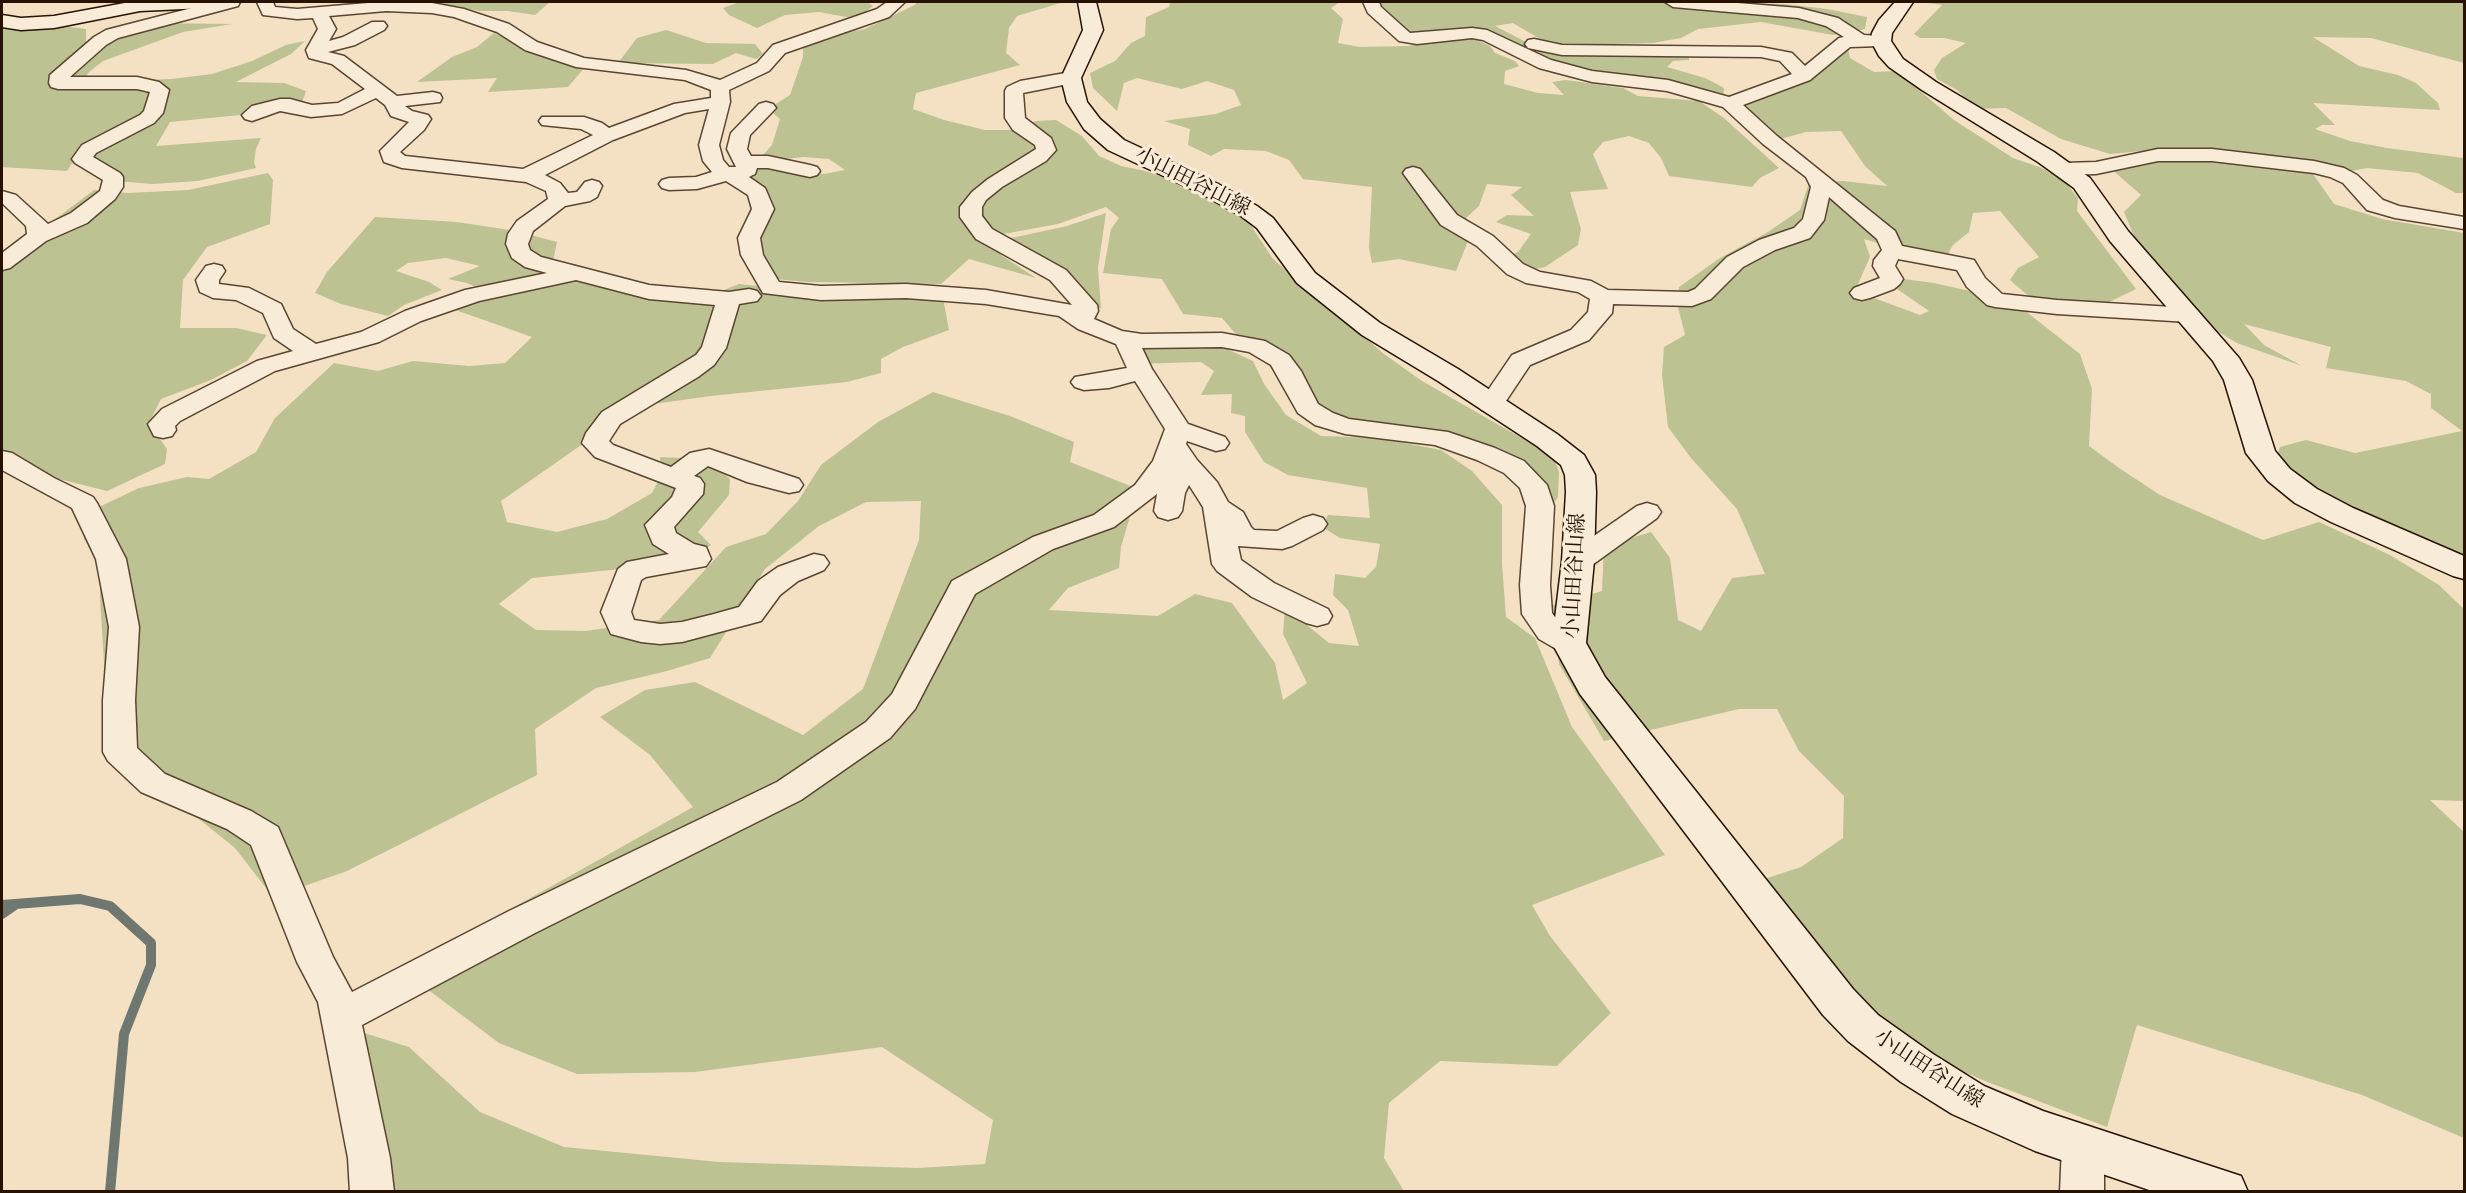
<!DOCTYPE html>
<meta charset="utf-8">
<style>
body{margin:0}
#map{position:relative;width:2466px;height:1193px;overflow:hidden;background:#f4e0c3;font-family:"IM FELL Double Pica",serif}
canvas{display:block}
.frame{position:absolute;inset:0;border:3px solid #271100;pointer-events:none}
</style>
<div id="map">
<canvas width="2466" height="1193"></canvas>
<div class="frame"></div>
</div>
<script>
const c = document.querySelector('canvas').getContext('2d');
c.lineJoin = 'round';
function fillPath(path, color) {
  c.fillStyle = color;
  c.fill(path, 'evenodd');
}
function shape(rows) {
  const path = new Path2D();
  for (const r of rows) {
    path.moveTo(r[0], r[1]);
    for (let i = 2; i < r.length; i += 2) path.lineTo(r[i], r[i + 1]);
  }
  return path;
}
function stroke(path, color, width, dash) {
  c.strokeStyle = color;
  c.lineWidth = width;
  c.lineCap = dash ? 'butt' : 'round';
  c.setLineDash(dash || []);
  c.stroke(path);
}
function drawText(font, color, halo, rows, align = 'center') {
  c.font = font + ' "IM FELL Double Pica","Noto Serif JP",serif';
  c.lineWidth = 6;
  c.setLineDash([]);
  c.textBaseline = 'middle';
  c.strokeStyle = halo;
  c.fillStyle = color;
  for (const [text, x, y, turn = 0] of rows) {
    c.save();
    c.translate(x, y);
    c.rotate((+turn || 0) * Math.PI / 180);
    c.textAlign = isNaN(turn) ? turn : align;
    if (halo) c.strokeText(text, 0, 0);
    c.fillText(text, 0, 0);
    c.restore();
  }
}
fillPath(shape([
 [417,2,550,2,535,15,508,11,480,11,434,2],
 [740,2,867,2,873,6,860,16,846,17,819,12,785,15,757,28,729,15,723,8],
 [917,2,1064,2,1017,16,1009,28,1006,53,1020,65,916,93,913,109,944,120,985,130,1009,130,1036,121,1056,120,1082,136,1099,156,1121,166,1145,171,1185,185,1226,206,1248,221,1273,259,1384,354,1422,381,1553,456,1559,472,1558,497,1545,517,1529,516,1516,482,1500,460,1345,423,1311,412,1275,353,1241,340,1222,318,1183,314,1162,279,1103,273,1111,229,1119,218,1106,207,1058,224,987,237,1001,255,1036,278,969,259,941,284,807,282,776,279,760,268,750,178,755,164,785,166,824,174,845,170,829,159,804,157,775,160,761,157,772,145,780,119,768,109,790,95,803,57,803,46,813,39,865,29,915,5],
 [1170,2,1340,2,1331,8,1343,19,1338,43,1360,47,1408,46,1460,37,1477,40,1490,46,1495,53,1515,61,1519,66,1505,71,1504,84,1538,93,1564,95,1552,82,1566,80,1623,88,1638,96,1699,101,1724,118,1779,168,1760,178,1752,187,1669,176,1661,158,1649,143,1629,136,1603,142,1593,154,1608,189,1570,192,1581,229,1578,245,1545,267,1523,272,1500,259,1518,252,1531,234,1496,222,1507,215,1534,216,1511,195,1522,187,1487,184,1479,206,1466,218,1468,241,1456,271,1399,259,1372,263,1369,248,1372,187,1303,179,1289,160,1266,151,1224,149,1211,156,1188,145,1190,129,1164,121,1216,114,1241,105,1234,90,1207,81,1182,89,1137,78,1124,83,1117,111,1093,88,1090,73,1115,61,1131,43,1145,36,1146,17,1169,7],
 [1366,2,1695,2,1784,4,1827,9,1867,17,1865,29,1844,34,1833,35,1761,22,1698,29,1681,38,1653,43,1615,44,1566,45,1540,39,1513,23,1495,26,1530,44,1688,53,1689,60,1673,61,1667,67,1705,78,1724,88,1723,98,1583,74,1469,32,1402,37],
 [1921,2,2464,2,2464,63,2371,38,2313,37,2359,66,2398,75,2416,83,2438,103,2440,110,2313,103,2335,125,2322,125,2315,129,2350,141,2387,148,2464,158,2464,193,2456,193,2418,173,2367,168,2342,173,2222,153,2154,150,2110,154,2061,139,2006,108,1976,109,1957,90,1937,79,1934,70,1942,58,1966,43,1944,38,1920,38,1914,34,1942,5],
 [149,23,232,24,183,32,103,61,88,73,85,82,172,79,212,74,252,61,286,45,305,41,291,54,236,82,284,83,306,91,300,109,170,122,156,146,261,138,256,149,254,162,256,168,198,181,153,184,103,180,78,154,67,171,2,167,2,28,55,25,86,29,86,43,82,52],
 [666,30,706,43,755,44,763,54,756,59,736,53,713,64,618,63,637,38],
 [494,33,529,49,586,66,568,87,488,92,497,78,417,82,452,57,477,47],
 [1829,48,1848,48,1850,58,1874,72,1897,71,1954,120,2013,158,2042,168,2065,182,2078,198,2077,211,2136,289,2107,303,2032,299,2010,280,2018,268,2039,257,2000,211,1973,213,1969,232,1953,245,1945,259,1904,251,1864,239,1870,257,1855,291,1920,315,1929,311,1897,289,1888,277,1934,283,1992,296,2024,310,2080,354,2092,389,2089,446,2119,468,2160,495,2263,540,2319,522,2390,555,2439,585,2464,609,2464,801,2430,800,2464,832,2464,1138,2362,1095,2137,1025,2107,1127,1985,1081,1827,1012,1734,889,1801,867,1843,838,1844,796,1799,751,1777,709,1739,709,1604,741,1559,664,1553,605,1602,591,1604,546,1651,532,1670,558,1678,620,1701,631,1732,578,1765,574,1737,509,1691,458,1668,427,1662,375,1664,347,1685,335,1678,307,1679,287,1720,258,1768,232,1800,210,1809,183,1843,181,1887,186,1865,166,1841,131,1806,132,1777,140,1735,112,1739,96,1777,81],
 [2165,157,2275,167,2313,174,2334,204,2382,219,2464,233,2464,581,2332,503,2276,458,2280,447,2306,440,2355,453,2462,431,2431,408,2431,394,2406,381,2326,368,2331,347,2244,324,2264,345,2302,366,2237,343,2210,327,2136,241,2124,212,2141,195,2109,167],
 [268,173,273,180,270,224,207,247,183,280,180,328,236,328,267,335,247,361,211,380,161,399,149,423,167,449,165,464,107,491,51,477,21,462,2,468,2,259,94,190,128,193,188,190],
 [1106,213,1098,268,1101,308,1081,310,1048,272,1002,240,1067,226],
 [375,217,457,222,516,231,557,242,552,266,590,277,711,295,739,284,807,291,942,293,949,330,903,347,881,359,881,373,847,382,711,396,625,408,587,441,501,501,507,522,557,532,607,519,652,493,662,473,660,457,707,459,730,479,729,495,698,532,711,545,680,563,532,578,499,604,536,630,586,631,659,620,726,547,766,534,798,501,821,465,878,422,933,392,1010,416,1074,442,1070,462,1138,489,1121,547,1119,568,1068,588,1049,610,1158,616,1195,594,1232,603,1275,663,1283,700,1307,683,1283,634,1285,607,1329,643,1359,646,1348,610,1333,595,1335,574,1365,578,1376,567,1380,544,1340,538,1322,527,1328,515,1370,518,1367,488,1288,475,1264,462,1245,432,1245,416,1231,413,1232,394,1201,395,1214,371,1201,362,1133,364,1132,350,1178,346,1225,348,1253,361,1264,384,1286,415,1321,436,1379,438,1441,450,1472,471,1502,505,1502,564,1506,617,1535,638,1572,727,1665,855,1532,905,1550,936,1611,1013,1557,1066,1440,1061,1389,1103,1384,1158,1404,1191,379,1191,326,1021,409,1047,480,1112,564,1147,719,1162,917,1168,985,1164,993,1120,882,1047,695,1072,577,1074,499,1043,419,983,459,938,693,807,650,755,600,717,645,690,695,682,803,735,863,689,919,540,921,501,866,502,819,526,765,569,710,658,667,671,596,688,535,729,537,775,347,871,273,897,235,848,174,799,108,729,100,597,100,561,84,539,82,515,139,488,187,477,209,479,256,452,275,418,334,363,378,371,413,361,469,366,505,363,532,337,450,308,490,293,467,283,448,279,480,266,446,258,408,263,396,271,429,282,442,290,404,305,388,316,341,304,315,293,327,272]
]), '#bdc293');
stroke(shape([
 [2,905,80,899,110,906,151,943,151,965,124,1034,110,1192],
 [2,914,15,905]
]), '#6e7770', 10);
const street = shape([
 [215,2,240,2,238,6,118,38,106,45,70,77,137,77,159,82,169,90,163,113,154,123,96,153,93,157,120,173,123,177,123,187,115,199,87,223,46,241,10,268,2,270,2,253,27,234,26,226,2,203,2,191,16,195,48,224,71,213,100,191,103,180,75,163,72,159,82,145,140,115,144,111,150,92,137,89,58,89,51,87,49,83,50,75,94,37,106,30,215,2],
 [257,2,273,2,275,7,297,9,380,2,432,3,464,9,509,24,537,42,584,58,686,70,720,80,757,63,773,45,877,9,887,2,905,2,889,17,785,53,769,71,729,90,730,102,719,145,723,160,729,167,736,167,727,149,731,133,759,104,766,102,773,104,776,108,750,135,747,149,751,156,768,156,810,165,817,167,820,171,817,175,810,177,768,168,757,168,755,174,749,177,765,188,774,209,760,238,763,255,779,282,821,286,906,284,986,290,1072,305,1050,280,976,239,960,217,960,207,972,192,988,179,1036,149,1035,145,1013,130,1005,118,1005,91,1007,87,1020,81,1071,72,1078,74,1080,78,1078,82,1023,93,1025,118,1051,138,1056,150,1046,161,1002,187,986,200,982,207,982,216,992,229,1066,270,1097,305,1098,311,1094,319,1122,331,1142,334,1222,333,1265,341,1289,355,1301,371,1318,404,1333,413,1349,419,1448,432,1495,448,1524,461,1547,485,1554,506,1550,585,1552,613,1561,625,1580,636,1585,643,1580,650,1569,654,1558,650,1539,639,1522,614,1520,585,1526,506,1520,488,1504,473,1477,460,1435,445,1345,434,1315,425,1298,413,1271,365,1249,352,1222,347,1142,348,1152,369,1188,424,1225,437,1229,443,1225,449,1216,451,1187,441,1186,444,1197,460,1217,482,1228,502,1243,512,1251,527,1254,530,1277,531,1303,518,1313,515,1323,518,1327,524,1323,530,1292,546,1282,549,1238,546,1241,560,1274,583,1328,609,1332,616,1328,623,1317,626,1306,623,1252,597,1217,571,1212,564,1203,507,1189,485,1185,493,1182,511,1178,517,1168,520,1158,517,1154,511,1157,494,1114,527,1053,549,975,594,915,709,890,738,801,800,535,933,362,1025,390,1158,394,1192,350,1192,348,1158,318,1002,297,962,251,845,227,829,141,792,108,761,103,752,103,700,109,627,96,559,72,508,2,470,2,451,12,453,54,478,93,497,97,503,126,559,139,627,135,700,137,748,165,774,251,811,278,827,333,957,352,992,509,911,777,782,866,722,892,694,952,581,1033,537,1094,515,1135,485,1153,461,1165,429,1135,381,1109,388,1084,390,1075,387,1071,382,1075,377,1127,368,1116,344,1078,329,1059,316,986,304,906,298,821,300,763,293,741,255,738,238,752,209,748,195,726,181,697,189,669,190,662,188,659,184,662,180,669,178,696,177,712,172,703,161,699,145,709,109,685,113,613,140,545,175,560,183,568,193,577,192,585,182,592,180,599,182,602,186,597,197,590,201,565,206,533,231,528,244,530,250,541,257,649,285,729,292,749,289,757,291,761,296,757,301,739,304,726,348,714,365,698,377,620,424,609,441,613,445,671,467,690,453,709,449,799,479,803,485,799,491,789,493,747,482,708,466,694,476,700,478,704,484,703,494,674,527,676,533,694,544,706,547,711,559,706,566,646,577,641,580,631,612,634,620,660,624,682,622,714,614,739,607,758,581,778,567,814,554,824,556,829,563,824,570,798,581,780,595,761,621,682,642,660,644,641,642,611,634,601,612,618,569,627,562,669,554,653,544,645,525,672,497,676,488,595,457,582,443,586,433,602,412,696,355,702,347,715,305,649,299,576,280,479,301,421,321,379,342,275,371,180,421,175,426,176,430,172,436,163,438,154,436,148,424,162,409,257,361,293,351,274,338,263,313,236,300,213,298,200,292,196,280,206,266,214,264,222,266,225,271,219,280,219,284,249,288,281,304,293,329,316,344,361,332,405,311,465,290,547,273,525,267,512,258,506,244,508,234,517,221,548,199,546,191,526,182,402,168,384,162,380,151,409,122,391,116,385,105,376,98,342,114,311,117,280,111,252,121,245,119,242,115,252,106,280,99,290,99,312,105,338,103,365,89,332,64,309,58,306,50,318,29,313,18,297,19,263,15,257,2],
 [386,11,432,13,454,17,497,32,525,50,576,67,685,80,711,90,711,98,674,104,609,128,602,123,584,117,542,117,539,121,542,125,581,129,593,135,523,169,405,156,400,152,424,130,431,119,428,115,412,111,405,106,440,102,442,98,440,94,433,92,397,96,344,56,328,52,355,45,384,30,387,26,384,22,372,22,343,37,329,41,336,29,329,16,386,11],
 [1363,2,1379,2,1381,7,1410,33,1472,28,1487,30,1551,60,1592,71,1668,80,1729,97,1792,74,1780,61,1761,57,1562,55,1528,48,1525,44,1528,40,1534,39,1562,45,1761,47,1792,53,1805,66,1839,38,1844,37,1826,26,1798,18,1673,7,1665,2,1725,2,1799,8,1838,18,1864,35,1881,36,1887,37,1890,41,1887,45,1881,46,1850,47,1810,80,1743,105,1777,136,1895,231,1902,246,1974,260,1985,278,2002,294,2057,300,2189,308,2197,310,2201,315,2197,320,2189,322,2057,314,1995,307,1987,305,1967,287,1957,270,1898,259,1895,266,1903,279,1900,284,1894,289,1870,298,1862,300,1854,298,1850,293,1854,288,1880,278,1873,266,1874,260,1882,250,1877,239,1829,197,1824,220,1810,238,1775,250,1743,267,1711,299,1692,306,1613,304,1612,313,1589,340,1530,365,1500,410,1491,413,1482,410,1478,405,1512,355,1571,330,1588,312,1590,299,1578,292,1526,283,1507,274,1477,246,1441,225,1403,173,1406,169,1413,167,1420,169,1457,215,1493,236,1523,264,1540,272,1591,281,1608,290,1688,292,1695,289,1727,257,1759,240,1794,228,1803,219,1811,187,1806,177,1763,144,1723,107,1667,91,1592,82,1539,68,1483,40,1472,38,1417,44,1399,41,1368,13,1363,2],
 [2158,149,2212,149,2314,161,2344,168,2357,175,2383,200,2399,206,2464,217,2464,229,2395,218,2367,210,2343,183,2330,177,2314,173,2212,161,2158,161,2096,174,2064,175,2057,173,2054,169,2057,165,2064,163,2096,162,2158,149],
 [1647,503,1657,506,1661,512,1657,518,1588,568,1578,570,1568,568,1563,561,1568,554,1637,506,1647,503],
 [2083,1126,2098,1132,2104,1146,2104,1192,2060,1192,2062,1146,2068,1132,2083,1126]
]);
const secondary = shape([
 [130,2,214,2,211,6,205,8,140,11,54,28,21,30,2,27,2,15,21,18,54,16,130,2],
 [1078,2,1096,2,1103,30,1081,78,1087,102,1100,119,1124,140,1218,184,1257,206,1273,218,1315,273,1380,323,1458,369,1557,434,1584,455,1595,475,1596,492,1594,561,1586,643,1605,677,1853,989,1878,1015,1933,1054,1984,1086,2043,1111,2241,1176,2248,1192,2155,1192,2035,1151,1952,1114,1901,1082,1848,1041,1823,1015,1580,694,1552,643,1562,561,1566,492,1565,475,1561,465,1537,446,1438,381,1362,335,1297,283,1257,228,1241,216,1202,194,1108,150,1084,129,1067,102,1061,78,1083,30,1078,2],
 [1895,2,1913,2,1892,33,1891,41,1903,59,1936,82,2054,152,2090,178,2128,231,2239,358,2252,380,2275,451,2290,469,2317,489,2353,508,2464,556,2464,579,2453,576,2331,522,2295,503,2268,481,2246,453,2224,380,2213,361,2110,241,2074,188,2038,162,1922,90,1889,67,1879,56,1871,41,1872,33,1879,20,1895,2]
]);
stroke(street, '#5a4531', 3);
stroke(secondary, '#271100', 3);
fillPath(street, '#f8ebd8');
fillPath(secondary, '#f8ebd8');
drawText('21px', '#271100', '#f8ebd8', [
 ["小山田谷山線",1192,183,27],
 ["小山田谷山線",1576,576,-87],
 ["小山田谷山線",1928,1070,33]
]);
</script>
